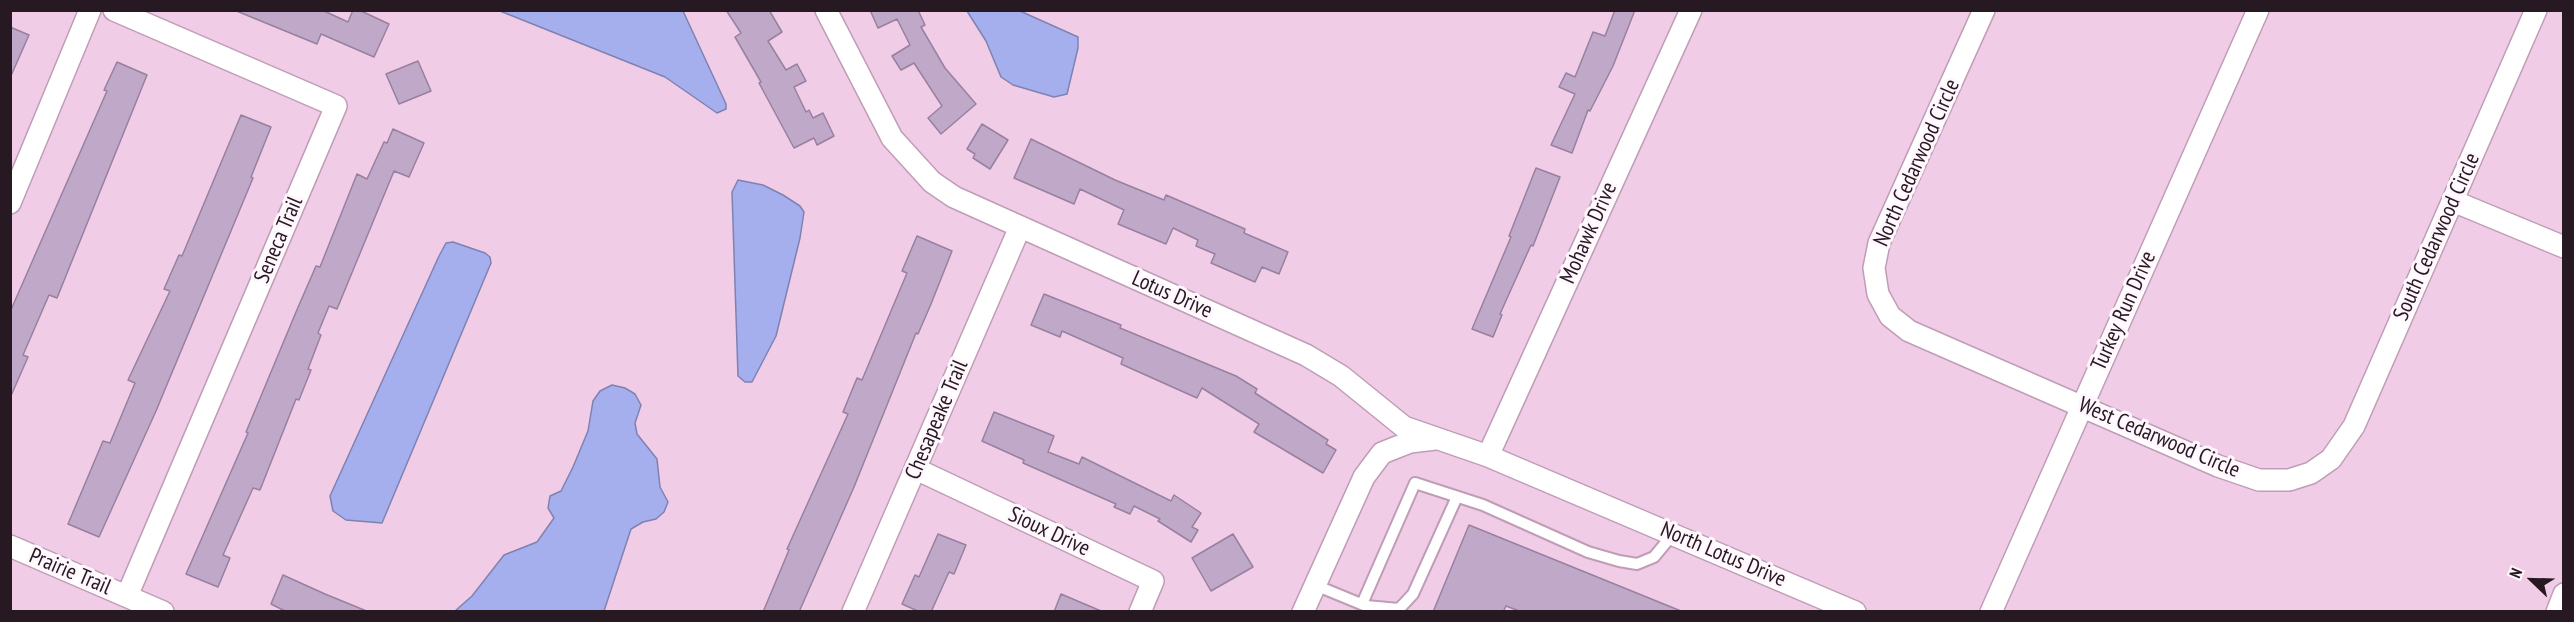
<!DOCTYPE html>
<style>
body{margin:0}
#map{position:relative;width:2574px;height:622px;overflow:hidden;background:#f1cce6;font-family:"PT Sans Narrow",sans-serif}
canvas{display:block}
.frame{position:absolute;inset:0;border:12px solid #261922;pointer-events:none}
.north{position:absolute;left:2502px;top:550px;width:60px;height:60px;-webkit-text-stroke:4px #fff7fd;paint-order:stroke;rotate:293deg;font-size:16px;font-weight:700;line-height:24px;text-align:center;color:#261922}
.north::after{content:'';display:block;margin:auto;width:21px;height:27px;background:#261922;clip-path:polygon(50% 0,100% 100%,50% 72%,0 100%)}
</style>
<div id="map">
<canvas width="2574" height="622"></canvas>
<div class="frame"></div>
<div class="north">N</div>
</div>
<script>
const c = document.querySelector('canvas').getContext('2d');
c.lineJoin = 'round';
function fillPath(path, color) {
  c.fillStyle = color;
  c.fill(path, 'evenodd');
}
function shape(rows) {
  const path = new Path2D();
  for (const r of rows) {
    path.moveTo(r[0], r[1]);
    for (let i = 2; i < r.length; i += 2) path.lineTo(r[i], r[i + 1]);
  }
  return path;
}
function stroke(path, color, width, dash) {
  c.strokeStyle = color;
  c.lineWidth = width;
  c.lineCap = dash ? 'butt' : 'round';
  c.setLineDash(dash || []);
  c.stroke(path);
}
function drawText(font, color, halo, rows, align = 'center') {
  c.font = font + ' "PT Sans Narrow",sans-serif';
  c.lineWidth = 6;
  c.setLineDash([]);
  c.textBaseline = 'middle';
  c.strokeStyle = halo;
  c.fillStyle = color;
  for (const [text, x, y, turn = 0] of rows) {
    c.save();
    c.translate(x, y);
    c.rotate((+turn || 0) * Math.PI / 180);
    c.textAlign = isNaN(turn) ? turn : align;
    if (halo) c.strokeText(text, 0, 0);
    c.fillText(text, 0, 0);
    c.restore();
  }
}
const water = shape([
 [500,11,683,11,726,104,726,109,717,113,665,77,500,11],
 [967,11,1020,11,1078,37,1078,48,1067,94,1054,97,1013,85,1001,77,986,41,967,11],
 [738,180,763,185,783,195,800,206,804,212,800,238,776,336,752,382,745,382,738,376,732,192,738,180],
 [453,242,485,253,490,257,491,263,382,523,346,520,333,511,330,496,439,256,446,243,453,242],
 [612,385,625,388,635,394,641,405,635,423,637,434,657,459,660,487,668,502,664,512,656,519,643,522,631,529,604,611,455,611,472,596,504,555,537,542,554,518,548,508,550,496,561,491,573,467,588,431,593,401,600,391,612,385]
]);
fillPath(water, '#a5afee');
stroke(water, '#7f82b1', 1.5);
const building = shape([
 [234,10,322,10,348,22,353,10,359,10,389,24,374,57,321,34,317,44,234,10],
 [726,10,769,10,782,32,768,41,786,70,797,64,806,81,794,87,806,112,809,110,813,118,823,113,834,136,817,145,814,138,794,148,759,83,761,82,735,37,741,33,726,10],
 [870,10,918,10,925,25,921,27,945,68,976,104,941,134,928,118,942,106,914,63,901,70,892,56,910,45,897,19,878,28,870,10],
 [1615,10,1635,10,1613,66,1590,111,1588,110,1572,153,1551,145,1575,94,1559,87,1566,73,1575,77,1593,32,1605,36,1615,10],
 [10,27,29,35,10,78,10,27],
 [418,61,431,91,399,104,386,74,418,61],
 [117,62,147,75,57,298,49,295,23,355,28,357,10,398,10,312,107,91,104,90,117,62],
 [241,115,271,127,251,177,253,178,156,411,99,537,68,524,103,441,110,443,135,383,128,380,170,291,164,289,179,255,182,256,241,115],
 [982,124,1008,140,990,169,973,158,975,154,967,149,982,124],
 [393,129,424,143,409,177,394,171,337,309,329,306,318,333,321,335,308,369,311,370,299,400,296,399,260,490,253,488,223,555,230,558,218,587,186,574,248,433,246,432,296,312,316,266,320,267,357,174,367,179,384,142,387,143,393,129],
 [1031,139,1115,180,1164,200,1166,195,1245,229,1244,233,1288,252,1279,274,1262,267,1255,282,1211,263,1215,254,1196,246,1198,240,1173,228,1166,244,1118,224,1124,210,1080,189,1074,204,1014,178,1031,139],
 [1536,168,1560,177,1533,246,1531,245,1500,314,1502,315,1493,337,1472,329,1511,237,1509,236,1536,168],
 [917,236,952,251,931,304,918,334,916,333,854,487,799,612,763,612,789,550,787,549,848,414,843,412,857,378,862,380,907,273,902,271,917,236],
 [1044,294,1121,325,1120,328,1236,376,1257,389,1255,393,1328,440,1326,444,1336,450,1323,473,1254,432,1259,424,1202,388,1197,398,1121,364,1123,358,1062,331,1060,337,1031,325,1044,294],
 [994,412,1054,436,1048,452,1079,464,1082,457,1171,501,1174,495,1201,513,1192,527,1198,530,1191,542,1158,521,1160,519,1134,506,1130,514,1114,507,1116,504,1023,463,1024,460,982,441,994,412],
 [1469,525,1681,611,1681,612,1522,612,1506,606,1503,612,1433,612,1469,525],
 [938,534,966,545,954,574,949,572,931,612,920,612,902,604,915,575,919,577,938,534],
 [1233,534,1253,567,1211,591,1192,558,1233,534],
 [283,575,325,594,369,612,287,612,271,604,283,575],
 [1061,594,1101,611,1101,612,1054,612,1061,594]
]);
fillPath(building, '#c0a8c8');
stroke(building, '#9780a0', 1.5);
const service = shape([
 [1315,585,1366,606,1399,609,1413,594,1456,499],
 [1362,604,1415,483,1483,505,1588,552,1619,561,1637,564,1654,557,1673,534]
]);
const minor = shape([
 [114,10,336,106,127,596],
 [826,10,892,138,932,182,954,197,1306,355,1341,376,1404,427,1488,456,1855,612],
 [1984,10,1879,243,1874,268,1878,294,1890,316,1909,331,2218,466,2259,480,2289,480,2311,473,2331,459,2354,426,2536,10],
 [2453,201,2564,247],
 [10,203,90,10],
 [1488,456,1691,10],
 [916,469,1153,581,1140,612],
 [10,546,163,612],
 [853,612,1020,227],
 [1303,612,1364,477,1382,453,1410,442,1435,439],
 [1991,612,2258,10],
 [2557,612,2564,594]
]);
stroke(service, '#c09db6', 14);
stroke(minor, '#c09db6', 24);
stroke(service, '#fff', 10);
stroke(minor, '#fff', 21);
drawText('22px', '#261922', '#fff7fd', [
 ["North Cedarwood Circle",1917,163,-66],
 ["Mohawk Drive",1589,233,-66],
 ["South Cedarwood Circle",2437,237,-66],
 ["Seneca Trail",279,240,-67],
 ["Lotus Drive",1172,295,24],
 ["Turkey Run Drive",2124,311,-66],
 ["Chesapeake Trail",937,420,-67],
 ["West Cedarwood Circle",2159,438,23],
 ["Sioux Drive",1049,532,25],
 ["North Lotus Drive",1723,555,23],
 ["Prairie Trail",70,572,23]
]);
</script>
